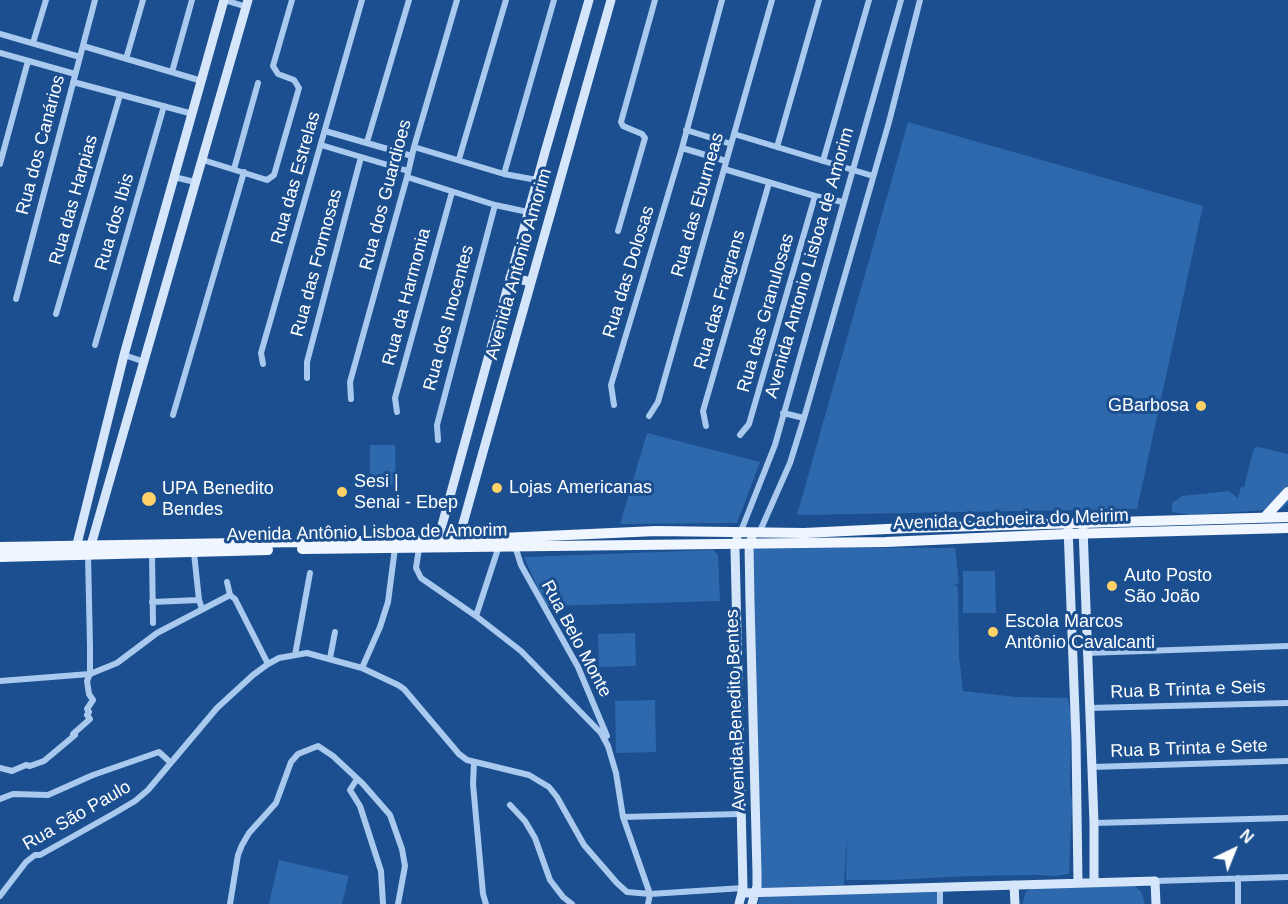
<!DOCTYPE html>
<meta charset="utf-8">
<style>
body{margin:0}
#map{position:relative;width:1288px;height:904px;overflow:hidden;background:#1b4f8f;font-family:Arial,sans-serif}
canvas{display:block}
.north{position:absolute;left:1204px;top:820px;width:60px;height:60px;-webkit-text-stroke:4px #1b4f8f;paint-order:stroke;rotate:43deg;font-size:16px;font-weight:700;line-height:24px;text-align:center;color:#fff}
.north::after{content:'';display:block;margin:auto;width:21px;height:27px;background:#fff;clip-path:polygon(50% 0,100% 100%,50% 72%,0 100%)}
</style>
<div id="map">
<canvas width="1288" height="904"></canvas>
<div class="north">N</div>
</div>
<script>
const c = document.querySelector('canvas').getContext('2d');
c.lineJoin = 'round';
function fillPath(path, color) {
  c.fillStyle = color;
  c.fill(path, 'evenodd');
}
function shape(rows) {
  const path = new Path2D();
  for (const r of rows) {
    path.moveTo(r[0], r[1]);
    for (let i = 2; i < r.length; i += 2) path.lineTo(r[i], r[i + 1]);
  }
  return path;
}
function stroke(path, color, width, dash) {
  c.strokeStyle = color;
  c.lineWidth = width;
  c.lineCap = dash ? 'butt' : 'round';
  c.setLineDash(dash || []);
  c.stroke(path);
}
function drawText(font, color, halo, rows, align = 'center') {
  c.font = font + ' Arial,sans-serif';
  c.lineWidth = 6;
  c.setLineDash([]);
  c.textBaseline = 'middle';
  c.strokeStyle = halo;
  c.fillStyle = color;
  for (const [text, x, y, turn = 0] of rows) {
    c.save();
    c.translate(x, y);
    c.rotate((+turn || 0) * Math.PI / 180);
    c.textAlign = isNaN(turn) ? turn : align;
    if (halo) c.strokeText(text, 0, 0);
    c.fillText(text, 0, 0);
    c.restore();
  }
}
fillPath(shape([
 [908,122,1203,206,1137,509,797,515],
 [647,433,760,462,737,523,620,524],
 [370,445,395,445,396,485,370,486],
 [1258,447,1288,454,1288,503,1281,509,1191,515,1172,512,1172,503,1182,496,1229,491,1238,498,1241,487,1244,487,1254,448],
 [750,547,955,548,959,583,952,586,957,585,958,591,959,656,963,691,1016,697,1068,698,1071,717,1070,786,1072,801,1069,874,1055,876,1036,875,971,876,889,880,846,880,847,832,844,885,760,888,757,713],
 [713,550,718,555,720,601,546,606,524,557],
 [963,571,995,571,996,613,963,613],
 [635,633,636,666,599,667,598,634],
 [655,700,656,752,616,753,615,701],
 [279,860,349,876,342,904,269,904],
 [1135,886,1142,893,1145,904,1022,904,1026,892,1032,888],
 [937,892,938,904,758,904,760,898,764,895]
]), '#2e69ad');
stroke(shape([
 [224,0,247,7],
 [0,34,80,57],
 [33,43,46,0],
 [83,46,202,81],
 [0,53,75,74],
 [126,59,143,0],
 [172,72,192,0],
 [73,82,193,114],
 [686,130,731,144],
 [325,131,412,156],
 [734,134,873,176],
 [367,142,409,0],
 [321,145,408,171],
 [414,147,504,174,537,180],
 [777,147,819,0],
 [682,148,726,161],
 [459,159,506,0],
 [203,160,267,180,274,175,299,88,294,80,278,74,273,66,292,0],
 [823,161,869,0],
 [0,164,28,61],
 [234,169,258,83],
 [724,169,815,196,843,202],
 [504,174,554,0],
 [174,177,195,182],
 [407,177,495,205,528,212],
 [618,231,645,138,642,134,623,126,621,122,655,0],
 [16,299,95,0],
 [56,314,120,95],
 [95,345,164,106],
 [124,355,145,362],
 [263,364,261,353,362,0],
 [307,378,307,362,361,157],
 [351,399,350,382,407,177,414,147,457,0],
 [614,405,611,385,682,148,722,0],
 [397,412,395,398,452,192],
 [783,413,804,418],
 [173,415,244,172],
 [649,416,658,402,772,0],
 [706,426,703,411,769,183],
 [740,435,749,424,815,196],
 [438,440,437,425,495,205],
 [741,531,775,445,901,0],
 [760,531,790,463,804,418,889,122,920,0],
 [515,546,521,565,578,667,607,736],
 [419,548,416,568,421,578,476,616,521,651,601,733,608,746,616,773,623,817,650,894,648,904],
 [194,553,199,600,202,609],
 [152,554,153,623],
 [227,582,230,595,235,599,268,664],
 [152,602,199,600],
 [476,616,499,546],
 [1086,653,1288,646],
 [295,655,310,573],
 [330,658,335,632],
 [362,668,380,627,388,602,395,548],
 [0,681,90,674,117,663,157,633,230,595],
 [1089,708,1288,703],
 [474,762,473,784,483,894,486,904],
 [1092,767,1288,761],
 [0,768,12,771,26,765,30,766,44,761,75,735,73,734,90,719,87,715,89,712,87,709,93,700,89,694,87,681,90,674,90,647,88,554],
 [357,779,350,790,360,806,381,871,383,904],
 [0,799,13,794,48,795,93,775,159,752,170,762],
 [510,805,525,821,535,838,550,880,563,897,572,904],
 [623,817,740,814],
 [1094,823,1288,818],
 [1238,878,1238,904],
 [1155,881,1288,877],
 [940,888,940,904],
 [0,896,26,862,35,855,40,855,113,814,135,801,148,790,217,708,253,675,268,664,279,658,307,653,362,668,398,685,404,689,459,754,467,760,529,775,549,787,557,797,584,845,617,883,627,892,650,894,743,888],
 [230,904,238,855,242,845,249,833,276,803,291,762,298,754,318,746,333,756,363,784,390,815,402,849,405,866,398,904]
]), '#a9c9ee', 6);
stroke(shape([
 [510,277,531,282],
 [1068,527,1076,740,1078,883],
 [1083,528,1094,823,1094,882],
 [737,539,735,549,743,888,739,904],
 [460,544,461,531,481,459,611,0],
 [436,547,545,152,589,0],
 [75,552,124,355,224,0],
 [89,552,248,0],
 [1014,885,1015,904],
 [743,893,1155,881,1156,904],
 [752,904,757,886,757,873,750,602,749,543,752,539]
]), '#d6e6fa', 9);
stroke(shape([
 [1265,517,1288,492],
 [0,547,480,539,656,531,804,533,908,528,1288,517],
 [302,549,886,542,1068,534,1288,528],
 [0,557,268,550]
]), '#f0f6ff', 10);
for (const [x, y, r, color] of [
 [1201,406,6,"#ffd166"],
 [497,488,6,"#ffd166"],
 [342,492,6,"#ffd166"],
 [149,499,8,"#ffd166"],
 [1112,586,6,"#ffd166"],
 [993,632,6,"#ffd166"]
]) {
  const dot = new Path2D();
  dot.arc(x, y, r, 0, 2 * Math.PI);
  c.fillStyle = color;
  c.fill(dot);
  stroke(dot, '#1b4f8f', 2);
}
drawText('18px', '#fff', '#1b4f8f', [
 ["Rua dos Canários",41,145,-75],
 ["Rua das Estrelas",296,178,-74],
 ["Rua dos Guardioes",386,195,-75],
 ["Rua das Harpias",74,200,-74],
 ["Rua das Eburneas",698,205,-74],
 ["Rua dos Ibis",115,222,-74],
 ["Rua das Formosas",317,263,-75],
 ["Avenida Antonio Lisboa de Amorim",810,263,-74],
 ["Avenida Antonio Amorim",519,264,-74],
 ["Rua das Dolosas",629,272,-73],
 ["Rua da Harmonia",407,297,-75],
 ["Rua das Fragrans",720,300,-74],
 ["Rua das Granulosas",766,313,-74],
 ["Rua dos Inocentes",449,318,-75],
 ["Avenida Cachoeira do Meirim",1011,520,-2],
 ["Avenida Antônio Lisboa de Amorim",367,533,-1],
 ["Rua Belo Monte",576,639,62],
 ["Rua B Trinta e Seis",1188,690,-2],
 ["Avenida Benedito Bentes",736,710,-92],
 ["Rua B Trinta e Sete",1189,749,-2],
 ["Rua São Paulo",77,816,-30]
]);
drawText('18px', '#fff', '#1b4f8f', [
 ["GBarbosa",1189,406,"right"],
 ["Sesi |",354,482],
 ["Senai - Ebep",354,503],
 ["Lojas Americanas",509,488],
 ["UPA Benedito",162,489],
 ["Bendes",162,510],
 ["Auto Posto",1124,576],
 ["São João",1124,597],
 ["Escola Marcos",1005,622],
 ["Antônio Cavalcanti",1005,643]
], 'left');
</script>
